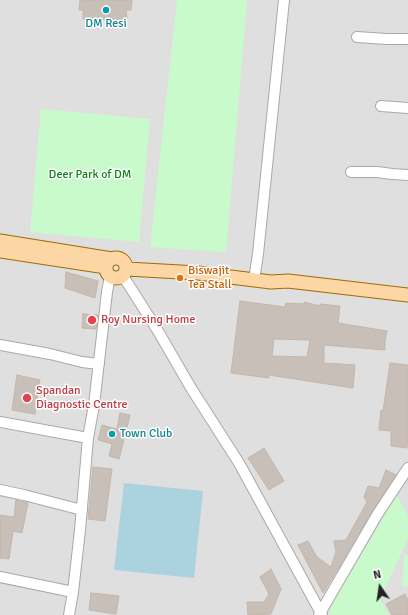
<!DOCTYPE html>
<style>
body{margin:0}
#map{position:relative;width:408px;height:615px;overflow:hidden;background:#f2efe9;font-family:Signika,sans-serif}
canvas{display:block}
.north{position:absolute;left:360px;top:567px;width:40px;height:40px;-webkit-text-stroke:3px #fff;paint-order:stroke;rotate:347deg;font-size:11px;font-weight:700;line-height:16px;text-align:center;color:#222}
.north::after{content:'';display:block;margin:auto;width:14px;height:18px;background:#222;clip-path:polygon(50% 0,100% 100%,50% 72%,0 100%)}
</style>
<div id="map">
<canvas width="408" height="615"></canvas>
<div class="north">N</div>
</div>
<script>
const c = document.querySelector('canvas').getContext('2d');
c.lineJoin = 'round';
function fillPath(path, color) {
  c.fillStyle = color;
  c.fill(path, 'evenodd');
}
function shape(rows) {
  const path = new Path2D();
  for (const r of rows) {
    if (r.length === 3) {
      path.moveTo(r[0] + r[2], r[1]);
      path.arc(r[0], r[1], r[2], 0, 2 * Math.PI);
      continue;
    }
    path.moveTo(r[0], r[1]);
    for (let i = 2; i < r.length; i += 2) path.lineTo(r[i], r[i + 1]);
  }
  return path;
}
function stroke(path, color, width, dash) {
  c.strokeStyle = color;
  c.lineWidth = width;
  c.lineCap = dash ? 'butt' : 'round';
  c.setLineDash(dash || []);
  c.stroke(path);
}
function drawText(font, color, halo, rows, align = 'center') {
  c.font = font + ' Signika,sans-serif';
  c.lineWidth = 3;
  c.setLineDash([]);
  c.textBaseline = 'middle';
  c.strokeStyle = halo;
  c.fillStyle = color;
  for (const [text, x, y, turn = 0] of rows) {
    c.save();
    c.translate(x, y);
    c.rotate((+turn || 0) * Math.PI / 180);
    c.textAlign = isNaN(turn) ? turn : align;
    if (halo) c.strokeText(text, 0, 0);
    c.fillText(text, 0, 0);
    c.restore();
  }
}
fillPath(shape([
 [0,0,408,0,408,615,0,615]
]), '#e0dfdf');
fillPath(shape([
 [177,0,247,0,226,252,150,247],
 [41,109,150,119,139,242,30,232],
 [397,495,408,516,408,539,380,599,389,615,330,615,328,611],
 [408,555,408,586,402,587,404,556]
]), '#c8facc');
fillPath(shape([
 [124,483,203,491,194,578,114,570]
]), '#aad3df');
const building = shape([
 [80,0,132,0,131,10,126,10,127,20,83,19,83,10,79,10,80,0],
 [66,272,98,281,95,298,65,288,66,272],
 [240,301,285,307,286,303,304,304,304,302,320,306,320,304,340,306,338,323,387,331,385,341,385,350,324,345,324,363,355,365,353,388,269,375,269,378,231,373,240,301],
 [274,339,310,340,307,357,272,356,274,339],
 [83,314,98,315,96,329,82,328,83,314],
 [390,363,408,365,408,435,407,448,391,446,391,431,379,430,381,410,383,411,390,363],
 [17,375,40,380,35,414,12,410,17,375],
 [120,413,130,415,119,459,109,456,112,444,98,440,102,425,117,429,120,413],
 [264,448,284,481,269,490,248,458,264,448],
 [93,467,112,469,105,521,88,519,93,467],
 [386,470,396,475,372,511,338,569,323,593,298,545,308,541,317,557,331,567,336,552,334,541,346,540,367,502,364,497,368,486,379,488,386,470],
 [16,500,28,503,22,533,13,531,9,559,0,558,0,515,14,517,16,500],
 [271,569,281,589,271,614,248,615,247,602,264,602,269,594,260,577,271,569],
 [91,593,119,596,116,614,89,610,91,593],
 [405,594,408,600,408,615,392,615,386,604,405,594]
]);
fillPath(building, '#c7bfb8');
stroke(building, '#c4b6ab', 1);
const minor = shape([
 [357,37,386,39,408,39],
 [381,106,408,108],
 [351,172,377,172,392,174,408,175],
 [123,276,158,331,191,388,239,463,322,615],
 [254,280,258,254,284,0],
 [0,345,50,354,82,362,99,364],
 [0,422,88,438],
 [0,490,24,495,82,510],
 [0,577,73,592],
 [69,615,73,592,80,530,88,438,94,405,107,292,110,276],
 [319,615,377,515,408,468]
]);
const major = shape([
 [0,241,112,259],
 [0,251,106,267],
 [116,268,10],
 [127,269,198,273,271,282,288,281,408,295]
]);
stroke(minor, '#a9a9a9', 12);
stroke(major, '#a06b00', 15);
stroke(minor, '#fff', 10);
stroke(major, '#fcd6a4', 13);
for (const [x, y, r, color] of [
 [106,10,4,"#0f9aa8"],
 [180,278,4,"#e8710a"],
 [92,320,5,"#e0444e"],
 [27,398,5,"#e0444e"],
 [112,434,4,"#0f9aa8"]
]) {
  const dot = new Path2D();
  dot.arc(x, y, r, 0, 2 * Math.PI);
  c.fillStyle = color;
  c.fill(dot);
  stroke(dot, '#fff', 1.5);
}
drawText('12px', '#0d838f', '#fff', [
 ["DM Resi",106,24],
 ["Town Club",120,434,"left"]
]);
drawText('12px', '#0c8416', '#fff', [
 ["Deer Park of DM",90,175]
]);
drawText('12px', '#c56008', '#fff', [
 ["Biswajit",188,271],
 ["Tea Stall",188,285]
], 'left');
drawText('12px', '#be3a42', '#fff', [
 ["Roy Nursing Home",101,320],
 ["Spandan",36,391],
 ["Diagnostic Centre",36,405]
], 'left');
</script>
